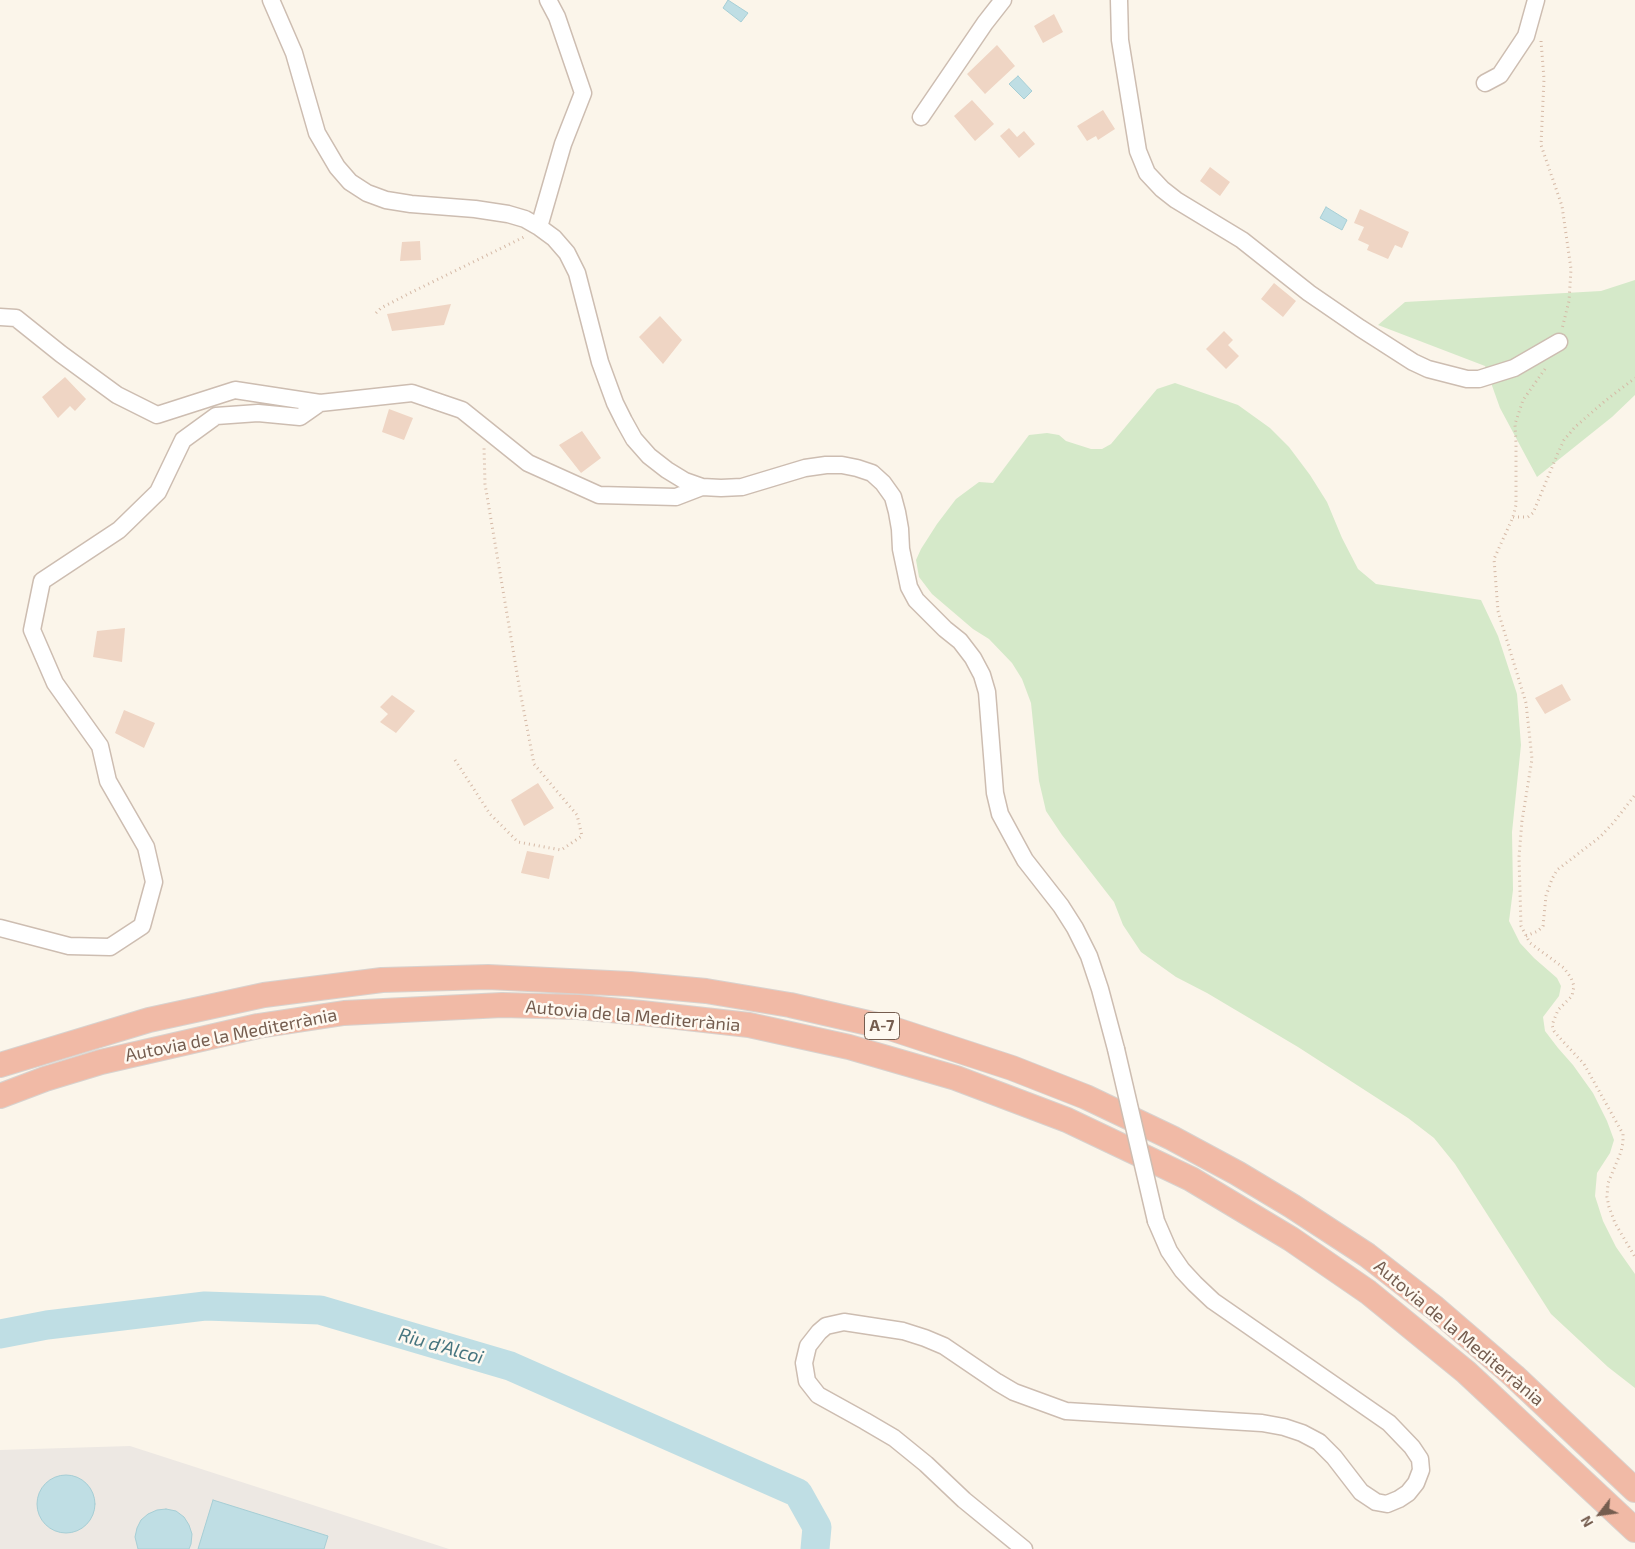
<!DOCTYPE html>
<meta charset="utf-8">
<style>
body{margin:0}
#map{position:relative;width:1635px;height:1549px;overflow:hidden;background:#fbf5ea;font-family:"Exo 2",sans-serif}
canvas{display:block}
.north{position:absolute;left:1575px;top:1489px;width:50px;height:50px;-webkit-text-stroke:4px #fef9f1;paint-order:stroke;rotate:240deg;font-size:14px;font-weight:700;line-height:20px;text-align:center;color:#755d4f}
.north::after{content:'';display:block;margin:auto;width:18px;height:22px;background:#755d4f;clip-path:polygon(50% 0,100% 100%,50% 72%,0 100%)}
</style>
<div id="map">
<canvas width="1635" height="1549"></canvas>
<div class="north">N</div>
</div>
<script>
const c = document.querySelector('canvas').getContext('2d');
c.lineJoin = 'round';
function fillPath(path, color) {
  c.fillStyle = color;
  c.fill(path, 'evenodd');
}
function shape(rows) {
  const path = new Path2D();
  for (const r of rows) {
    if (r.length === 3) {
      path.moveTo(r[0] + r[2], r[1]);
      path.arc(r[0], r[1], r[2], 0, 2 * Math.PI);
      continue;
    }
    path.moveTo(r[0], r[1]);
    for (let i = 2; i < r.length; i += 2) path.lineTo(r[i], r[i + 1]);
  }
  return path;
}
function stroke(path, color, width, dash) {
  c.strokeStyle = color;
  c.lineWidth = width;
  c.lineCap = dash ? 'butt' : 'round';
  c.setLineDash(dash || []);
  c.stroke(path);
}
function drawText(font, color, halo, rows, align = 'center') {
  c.font = font + ' "Exo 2",sans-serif';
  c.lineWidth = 5;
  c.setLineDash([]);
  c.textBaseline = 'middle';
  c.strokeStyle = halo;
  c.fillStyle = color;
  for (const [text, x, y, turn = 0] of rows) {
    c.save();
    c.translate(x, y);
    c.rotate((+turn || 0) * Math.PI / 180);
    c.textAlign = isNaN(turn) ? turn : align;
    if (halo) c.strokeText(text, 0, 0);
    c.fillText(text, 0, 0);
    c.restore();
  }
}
fillPath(shape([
 [130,1446,449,1549,0,1549,0,1450]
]), '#ede8e3');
fillPath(shape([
 [1635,280,1635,395,1612,417,1537,477,1500,408,1485,366,1378,325,1405,302,1601,291],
 [1175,383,1238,405,1270,428,1289,447,1310,475,1327,502,1342,538,1358,569,1376,584,1481,600,1498,636,1517,694,1521,745,1512,832,1513,890,1509,921,1520,943,1534,958,1557,978,1561,986,1559,996,1543,1017,1545,1031,1558,1048,1573,1065,1593,1093,1607,1121,1614,1140,1610,1153,1597,1173,1595,1196,1603,1221,1616,1247,1635,1274,1635,1388,1608,1367,1551,1314,1455,1164,1434,1138,1408,1118,1298,1047,1207,993,1176,977,1141,952,1123,925,1114,902,1062,835,1046,811,1039,781,1031,703,1022,679,1012,663,989,639,973,629,932,594,919,577,916,560,921,549,937,524,956,499,979,482,993,483,1029,435,1047,433,1059,435,1066,441,1091,449,1102,449,1111,444,1157,389]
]), '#d5e9c9');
const water = shape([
 [728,0,748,13,741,22,723,8,728,0],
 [1018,76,1032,91,1024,99,1009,84,1018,76],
 [1326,207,1347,220,1342,230,1320,218,1326,207],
 [66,1504,29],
 [213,1500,328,1536,324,1549,198,1549,213,1500],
 [166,1509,176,1511,184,1517,189,1525,192,1534,191,1544,189,1549,138,1549,135,1537,137,1528,141,1520,148,1514,157,1510,166,1509]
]);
fillPath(water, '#bfdee4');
stroke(water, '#a6ced5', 1);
stroke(shape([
 [0,1334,47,1325,205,1306,320,1310,510,1366,798,1493,817,1527,815,1549]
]), '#bfdee4', 29);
fillPath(shape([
 [1054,14,1063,32,1043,43,1034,26],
 [997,45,1015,66,985,94,967,74],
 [972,100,994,124,975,141,954,116],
 [1103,110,1115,129,1098,140,1096,136,1087,141,1077,126],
 [1009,128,1017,137,1024,131,1035,144,1019,158,1000,136],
 [1210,167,1230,182,1220,196,1200,181],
 [1360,209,1409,232,1402,248,1395,245,1388,259,1367,250,1369,245,1358,240,1364,227,1354,223],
 [420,241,421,260,400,261,402,242],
 [1274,283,1296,301,1283,317,1261,299],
 [451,304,444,325,392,331,387,314],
 [660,316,682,340,663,364,639,337],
 [1224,331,1233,340,1228,345,1239,356,1226,369,1206,349],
 [65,377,86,399,75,411,70,406,58,418,42,397],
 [389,409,413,418,404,440,382,432],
 [582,431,601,458,581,473,559,445],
 [125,628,122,662,93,657,97,631],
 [1562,684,1571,700,1545,714,1535,698],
 [392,695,415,711,396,733,380,722,388,714,380,707],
 [124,710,155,723,144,748,115,733],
 [538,783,554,808,524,826,511,800],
 [527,851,554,856,549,879,521,873]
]), '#efd5c4');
const minor = shape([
 [271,0,294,53,317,133,337,167,350,182,367,193,386,200,411,204,475,209,508,214,525,219,539,227,554,238,567,253,577,273,600,362,615,403,624,421,634,439,649,456,667,470,685,481,702,487,721,488,742,487,805,468,826,465,842,465,857,468,872,473,883,483,893,497,897,512,900,529,901,549,909,587,916,600,945,629,960,641,973,658,982,675,987,692,995,793,1000,814,1025,860,1061,906,1075,928,1089,956,1100,989,1116,1049],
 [1119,0,1120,40,1138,151,1147,173,1162,189,1176,200,1242,240,1309,293,1360,328,1413,362,1428,369,1467,379,1479,379,1514,368,1559,342],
 [1485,83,1500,75,1526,36,1536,0],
 [921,117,985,23,1003,0],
 [539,227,563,144,583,93,557,17,548,0],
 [0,317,16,318,61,354,117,395,157,415,235,390,320,403,412,393,462,410,528,463,599,495,676,497,702,487],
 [0,928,69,946,110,947,142,926,154,882,146,847,108,781,100,746,55,683,32,630,42,581,119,530,158,492,183,440,216,416,258,413,300,417,320,403],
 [1024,1549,964,1500,926,1464,894,1438,865,1421,818,1395,807,1381,804,1363,808,1346,819,1332,826,1326,844,1322,903,1331,925,1338,944,1346,997,1382,1014,1392,1066,1411,1262,1423,1284,1427,1302,1433,1319,1442,1334,1457,1361,1492,1376,1502,1387,1504,1399,1499,1408,1493,1416,1483,1421,1470,1420,1459,1412,1447,1389,1423,1213,1301,1195,1284,1182,1270,1169,1251,1156,1221]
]);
const highway = shape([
 [0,1065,149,1020,264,995,382,980,488,977,630,984,706,991,790,1005,890,1028,1012,1068,1086,1097,1172,1138,1237,1173,1292,1206,1367,1255,1435,1308,1514,1376,1635,1490],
 [0,1096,45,1079,101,1062,258,1026,344,1013,502,1005,578,1007,642,1013,749,1025,849,1047,956,1078,1067,1120,1191,1179,1291,1239,1368,1292,1466,1372,1635,1530]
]);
stroke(minor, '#cdbdb1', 19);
stroke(highway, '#d8d2ce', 26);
stroke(shape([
 [1541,41,1544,79,1541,145,1562,206,1571,269,1569,301,1562,329],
 [376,313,381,308,412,292,524,237],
 [1545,369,1523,400,1515,424,1516,443,1516,505,1513,517,1494,559,1498,611,1526,703,1532,759,1522,821,1519,857,1521,926,1530,943,1564,968,1571,978,1574,986,1572,996,1558,1010,1552,1025,1554,1031,1558,1036,1584,1064,1623,1134,1623,1142,1621,1152,1608,1183,1607,1197,1609,1207,1615,1223,1635,1257],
 [1513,517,1528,517,1533,513,1558,453,1564,440,1575,427,1605,401,1635,378],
 [455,760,490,814,518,842,561,850,582,836,577,815,534,764,520,691,485,484,484,447],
 [1526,936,1538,931,1543,926,1546,896,1552,879,1557,870,1600,837,1614,822,1635,795]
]), '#d5b9a6', 3, [1, 4]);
stroke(minor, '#fff', 16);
stroke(highway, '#f1baa6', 24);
const minorBridge = shape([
 [1116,1049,1156,1221]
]);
stroke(minorBridge, '#cdbdb1', 19, []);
stroke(minorBridge, '#fff', 16);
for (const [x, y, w] of [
 [882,1026,35]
]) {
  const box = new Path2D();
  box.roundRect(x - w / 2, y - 13.5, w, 27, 4);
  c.fillStyle = '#fef9f1';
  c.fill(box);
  stroke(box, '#755d4f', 1);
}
drawText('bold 16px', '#755d4f', null, [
 ["A-7",882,1026]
]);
drawText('18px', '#755d4f', '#fef9f1', [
 ["Autovia de la Mediterrània",633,1016,5],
 ["Autovia de la Mediterrània",231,1035,-11],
 ["Autovia de la Mediterrània",1459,1333,40]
]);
drawText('italic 19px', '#46757f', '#fef9f1', [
 ["Riu d'Alcoi",441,1346,16]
]);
</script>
